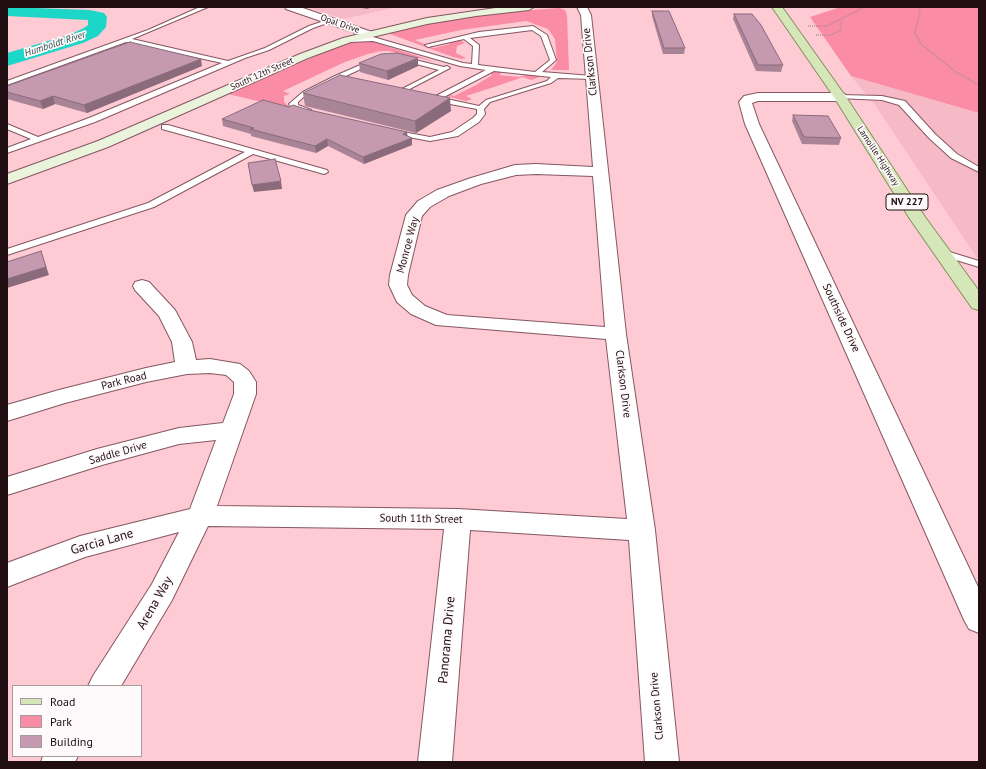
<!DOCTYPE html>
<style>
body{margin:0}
#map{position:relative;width:986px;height:769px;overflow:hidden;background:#fecad3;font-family:"PT Sans",sans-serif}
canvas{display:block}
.frame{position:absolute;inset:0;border:8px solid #200e12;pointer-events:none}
.legend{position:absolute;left:12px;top:685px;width:130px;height:72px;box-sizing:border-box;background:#fef9fa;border:1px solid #a59b9d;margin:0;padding:5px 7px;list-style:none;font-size:12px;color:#200e12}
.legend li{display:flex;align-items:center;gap:8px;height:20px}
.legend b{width:20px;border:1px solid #a59b9d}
</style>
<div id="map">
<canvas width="986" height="769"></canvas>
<div class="frame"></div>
<ul class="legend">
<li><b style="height:5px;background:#d5e6b9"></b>Road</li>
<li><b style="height:11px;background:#fa8ca6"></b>Park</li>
<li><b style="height:11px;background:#c599b0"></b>Building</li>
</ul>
</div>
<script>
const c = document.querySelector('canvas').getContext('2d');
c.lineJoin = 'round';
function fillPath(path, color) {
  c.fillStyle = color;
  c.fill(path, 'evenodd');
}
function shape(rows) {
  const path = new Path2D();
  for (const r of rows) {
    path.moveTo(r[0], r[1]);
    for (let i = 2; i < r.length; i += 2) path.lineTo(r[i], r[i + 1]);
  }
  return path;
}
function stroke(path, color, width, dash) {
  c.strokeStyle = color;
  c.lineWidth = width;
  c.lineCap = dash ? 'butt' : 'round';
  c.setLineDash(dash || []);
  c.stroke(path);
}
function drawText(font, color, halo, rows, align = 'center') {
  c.font = font + ' "PT Sans",sans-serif';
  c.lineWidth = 3.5;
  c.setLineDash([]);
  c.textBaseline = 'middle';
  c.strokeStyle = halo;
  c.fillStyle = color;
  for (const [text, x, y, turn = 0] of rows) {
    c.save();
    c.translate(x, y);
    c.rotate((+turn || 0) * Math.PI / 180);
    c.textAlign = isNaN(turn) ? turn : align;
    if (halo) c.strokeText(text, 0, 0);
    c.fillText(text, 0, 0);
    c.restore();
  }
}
fillPath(shape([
 [306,7,398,7,343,19],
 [851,76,979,113,979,261,875,105]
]), '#f6bac6');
fillPath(shape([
 [841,7,979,7,979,113,851,76,810,17],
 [559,8,565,10,567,15,569,70,551,70,557,62,555,39,548,29,526,21,461,30,415,40,434,48,450,44,448,42,456,38,465,43,457,46,456,53,466,58,462,59,453,57,387,33,450,20,494,13],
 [371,41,436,62,389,51,381,51,368,54,345,62,283,91,290,94,284,96,284,102,292,109,228,94,318,55,353,42],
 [494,70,503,72,499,75,519,77,530,74,540,77,531,80,523,77,497,86,466,96,472,99,466,101,442,95,446,93,454,96,476,85,492,75,488,72]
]), '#fa8ca6');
fillPath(shape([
 [7,7,90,10,104,13,107,17,106,27,98,36,83,43,7,66,7,53,69,35,84,28,88,25,88,20,7,16,7,7]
]), '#1cd6c7');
const lane = shape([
 [200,7,208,7,132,39,228,61,265,48,309,26,330,19,333,21,313,28,269,50,245,58,95,122,7,153,7,148,31,139,7,129,7,124,38,137,89,118,222,63,126,42,7,85,7,81,148,30,200,7],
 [533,26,547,35,556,60,542,72,592,76,595,78,594,79,558,78,551,83,490,102,484,109,485,114,479,122,458,136,430,141,392,134,388,132,392,130,430,137,452,132,473,118,477,114,477,109,434,101,430,99,486,70,460,66,373,41,350,42,347,40,350,38,373,37,463,63,472,64,473,46,464,39,428,47,425,45,479,32,533,26],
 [532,30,541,36,550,60,535,72,478,65,479,45,470,38,532,30],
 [494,71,551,77,547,81,486,100,479,106,442,98,494,71],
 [403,57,444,67,447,66,450,68,400,94,397,92,398,91,439,70,401,60,401,58,403,57],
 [374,59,377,61,376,62,307,94,298,102,298,105,311,110,311,114,305,114,292,109,289,104,303,92,335,76,374,59],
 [840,95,882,96,905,101,935,134,957,154,979,167,979,172,951,158,929,138,899,105,882,100,838,98,837,97,840,95],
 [162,125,168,125,327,170,328,172,324,174,253,154,154,207,7,255,7,249,148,203,245,152,162,129,162,125],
 [943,250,979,261,979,267,940,255,938,253,940,251,943,250]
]);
const street = shape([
 [285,7,300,7,372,32,373,34,368,37,364,36,286,9,285,7],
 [577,7,587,7,591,15,626,334,655,530,679,762,645,762,629,540,470,530,452,762,418,762,444,529,208,526,172,600,121,686,88,686,93,676,152,584,179,532,85,557,7,587,7,563,80,536,190,509,216,440,179,444,102,465,7,495,7,477,97,449,179,428,223,423,234,394,234,382,226,375,210,373,187,374,146,382,65,403,7,421,7,405,59,390,146,368,175,362,172,342,159,316,135,290,133,286,135,282,142,280,149,282,175,310,192,342,196,360,210,359,240,364,249,371,256,382,256,394,217,506,458,509,627,519,606,339,436,325,411,314,397,302,389,285,390,275,406,215,418,201,437,190,471,178,515,165,536,164,593,167,581,15,577,7],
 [536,174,593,176,605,327,447,315,425,306,412,295,407,285,408,275,422,216,430,207,449,196,481,184,516,175,536,174],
 [758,93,840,93,845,94,846,97,845,100,840,101,758,101,752,103,759,124,979,589,979,633,969,629,964,620,745,124,739,102,744,96,758,93],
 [43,756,78,756,75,762,41,762,43,756]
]);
const secondary = shape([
 [502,7,534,7,529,10,476,16,427,24,351,42,308,58,108,147,7,184,7,174,98,141,300,54,343,38,427,18,502,7]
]);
const primary = shape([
 [772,7,782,7,846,97,925,217,979,291,979,310,972,308,910,219,834,97,772,7]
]);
stroke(lane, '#845761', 2);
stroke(street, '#845761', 2);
stroke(secondary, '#845761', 2);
stroke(primary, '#839061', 2);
stroke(shape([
 [919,7,920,12,915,33,921,44,956,72,979,85],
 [975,7,979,8],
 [808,26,827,26,865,7],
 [816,35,830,35,840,31,842,20]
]), '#b38b92', 1.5, [1, 1]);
fillPath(lane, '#fff');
fillPath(street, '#fff');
fillPath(secondary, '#eaf3dc');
fillPath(primary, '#d5e6b9');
fillPath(shape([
 [359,7,373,7,366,9],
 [652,11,685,48,684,54,663,54,652,16],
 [734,14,783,65,781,72,756,71,733,19],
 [359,63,418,66,388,80,360,72],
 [202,66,87,113,55,104,43,109,7,99,7,86],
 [303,93,451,111,416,133,305,106],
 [289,107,407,132,407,136,412,138,412,145,364,164,328,146,316,153,251,136,251,134,223,126,222,119],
 [793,115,841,138,839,145,802,144,792,121]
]), '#a98497');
fillPath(shape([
 [366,7,373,7,366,9],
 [418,58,418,66,388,80,387,71],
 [201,59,202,66,87,113,84,105],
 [53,96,55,104,43,109,40,101],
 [450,98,451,111,416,133,415,121],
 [407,132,408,139,403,134],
 [412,138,412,145,364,164,363,157],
 [327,139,328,146,316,153,315,146],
 [281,181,282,189,254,192,252,185],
 [41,251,49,275,7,288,7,279]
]), '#8a6b7b');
const building = shape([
 [652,11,669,11,685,48,664,48,652,11],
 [734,14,752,14,761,25,783,65,758,65,734,14],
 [130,42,201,59,84,105,53,96,40,101,7,92,7,86,130,42],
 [397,53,418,58,387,71,359,63,381,54,397,53],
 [340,75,450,98,415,121,303,93,340,75],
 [263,100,289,107,293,105,305,109,407,132,403,134,412,138,363,157,327,139,315,146,250,129,254,128,222,119,263,100],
 [793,115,828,116,841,138,804,137,793,115],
 [275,159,281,181,252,185,248,163,275,159],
 [41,251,46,267,7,279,7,262,41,251]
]);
fillPath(building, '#c599b0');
stroke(building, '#8a6b7b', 1);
drawText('9px', '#200e12', '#fef9fa', [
 ["Opal Drive",340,24,19],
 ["South 12th Street",262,74,-24],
 ["Lamoille Highway",878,156,57]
]);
drawText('italic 10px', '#2c4d49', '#fef9fa', [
 ["Humboldt River",55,44,-18]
]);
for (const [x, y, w] of [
 [907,202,42]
]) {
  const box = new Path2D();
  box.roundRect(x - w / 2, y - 8, w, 16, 3);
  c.fillStyle = '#fef9fa';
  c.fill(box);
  stroke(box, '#200e12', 1);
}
drawText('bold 10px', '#200e12', null, [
 ["NV 227",907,202]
]);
drawText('11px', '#200e12', '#fef9fa', [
 ["Clarkson Drive",590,62,-96],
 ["Monroe Way",408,245,-75],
 ["Southside Drive",841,318,65],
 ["Park Road",124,381,-14],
 ["Clarkson Drive",623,384,83],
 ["Saddle Drive",118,453,-16],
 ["South 11th Street",421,519,1],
 ["Clarkson Drive",657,706,-95]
]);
drawText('13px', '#200e12', '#fef9fa', [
 ["Garcia Lane",102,542,-16],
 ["Arena Way",155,603,-60],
 ["Panorama Drive",447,640,-85]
]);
</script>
